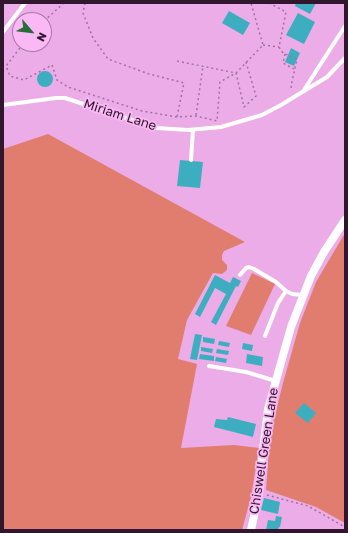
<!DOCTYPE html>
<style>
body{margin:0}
#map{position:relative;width:348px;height:533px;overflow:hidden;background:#ecace7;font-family:"Golos Text",sans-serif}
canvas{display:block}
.frame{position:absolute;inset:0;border:4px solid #30172e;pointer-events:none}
.north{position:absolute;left:12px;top:12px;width:40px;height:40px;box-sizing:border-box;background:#fab8f4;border:1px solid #a978a5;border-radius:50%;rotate:118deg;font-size:11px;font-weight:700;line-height:16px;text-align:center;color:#30172e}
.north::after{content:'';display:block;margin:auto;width:14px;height:18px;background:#266d39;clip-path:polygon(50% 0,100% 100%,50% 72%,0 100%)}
</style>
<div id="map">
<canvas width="348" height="533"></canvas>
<div class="frame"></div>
<div class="north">N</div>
</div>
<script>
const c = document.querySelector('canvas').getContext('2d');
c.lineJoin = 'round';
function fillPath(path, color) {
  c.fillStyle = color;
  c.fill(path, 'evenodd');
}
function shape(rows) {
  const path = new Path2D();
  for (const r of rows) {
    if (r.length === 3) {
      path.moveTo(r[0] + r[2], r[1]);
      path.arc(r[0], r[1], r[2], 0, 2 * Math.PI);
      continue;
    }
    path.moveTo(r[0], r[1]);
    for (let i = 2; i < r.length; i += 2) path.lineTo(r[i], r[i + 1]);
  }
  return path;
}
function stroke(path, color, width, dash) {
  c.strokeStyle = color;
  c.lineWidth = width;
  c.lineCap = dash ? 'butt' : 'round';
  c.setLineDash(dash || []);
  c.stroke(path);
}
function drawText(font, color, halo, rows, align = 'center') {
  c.font = font + ' "Golos Text",sans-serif';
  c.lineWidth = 3.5;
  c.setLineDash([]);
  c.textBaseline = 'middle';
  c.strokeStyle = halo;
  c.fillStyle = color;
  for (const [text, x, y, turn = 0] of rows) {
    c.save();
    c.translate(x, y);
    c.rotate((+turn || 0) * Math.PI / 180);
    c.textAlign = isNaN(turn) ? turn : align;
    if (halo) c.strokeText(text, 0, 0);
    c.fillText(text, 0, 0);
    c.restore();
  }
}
fillPath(shape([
 [48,134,245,242,224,251,222,255,222,260,227,265,227,270,222,274,213,273,187,320,178,359,197,364,181,448,234,445,259,448,251,497,242,530,3,530,3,149],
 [345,233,345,523,316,507,266,490,270,435,283,383,300,323,316,282],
 [252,273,275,284,251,335,226,326]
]), '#e17d6e');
fillPath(shape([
 [296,3,316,3,310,14,295,6],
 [229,11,250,23,243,35,222,23],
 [298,13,315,22,304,44,286,35],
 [291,48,300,53,294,66,285,62],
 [45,79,8],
 [180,160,203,162,200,188,177,186],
 [215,275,230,283,233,277,241,281,238,287,236,286,216,325,211,322,226,294,215,288,200,317,195,314],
 [195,334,202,335,197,360,190,359],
 [203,337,215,339,214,344,203,342],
 [219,341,230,343,229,347,218,345],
 [243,343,253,345,252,351,242,349],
 [201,347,213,349,212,353,201,351],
 [217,349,229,351,228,355,216,353],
 [200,354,214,356,214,361,199,359],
 [247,354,263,357,262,366,246,363],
 [216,357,227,359,226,363,215,361],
 [304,403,316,413,308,423,295,413],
 [228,417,256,424,253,437,214,427,216,419,227,420],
 [264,498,280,502,278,514,261,510],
 [276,516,282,517,280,527,279,527,278,530,266,530,268,520,275,521]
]), '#3daec0');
stroke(shape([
 [85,3,83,13,93,38,108,59,149,74,184,83,177,117],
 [269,3,286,12,279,47,283,53,297,59,291,86,292,91],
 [44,21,64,3],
 [23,44,6,66,10,76,24,80,52,65,57,80,68,87,142,111,177,117,196,116,217,121,220,82,236,73,263,45,251,3],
 [263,45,279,47],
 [285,54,283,63,294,69],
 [177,61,236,73,244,107,256,96,246,62],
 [196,115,203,66],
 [267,495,308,506,345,527]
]), '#a2719e', 1.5, [2, 3]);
stroke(shape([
 [3,32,25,3],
 [304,90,345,26],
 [3,105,56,98,65,98,157,128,188,130,221,127,262,115,281,105,327,77,345,58],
 [191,160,193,130],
 [240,275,246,268,249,267,254,269,276,282,286,291,292,294,302,295],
 [265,336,278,303,286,291],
 [209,366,246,372,276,381]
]), '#fff', 4);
stroke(shape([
 [251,530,259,493,263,450,268,409,291,327,311,276,324,252,345,220]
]), '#fff', 8);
drawText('13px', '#30172e', '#fab8f4', [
 ["Miriam Lane",120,115,18],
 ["Chiswell Green Lane",264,451,-81]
]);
</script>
